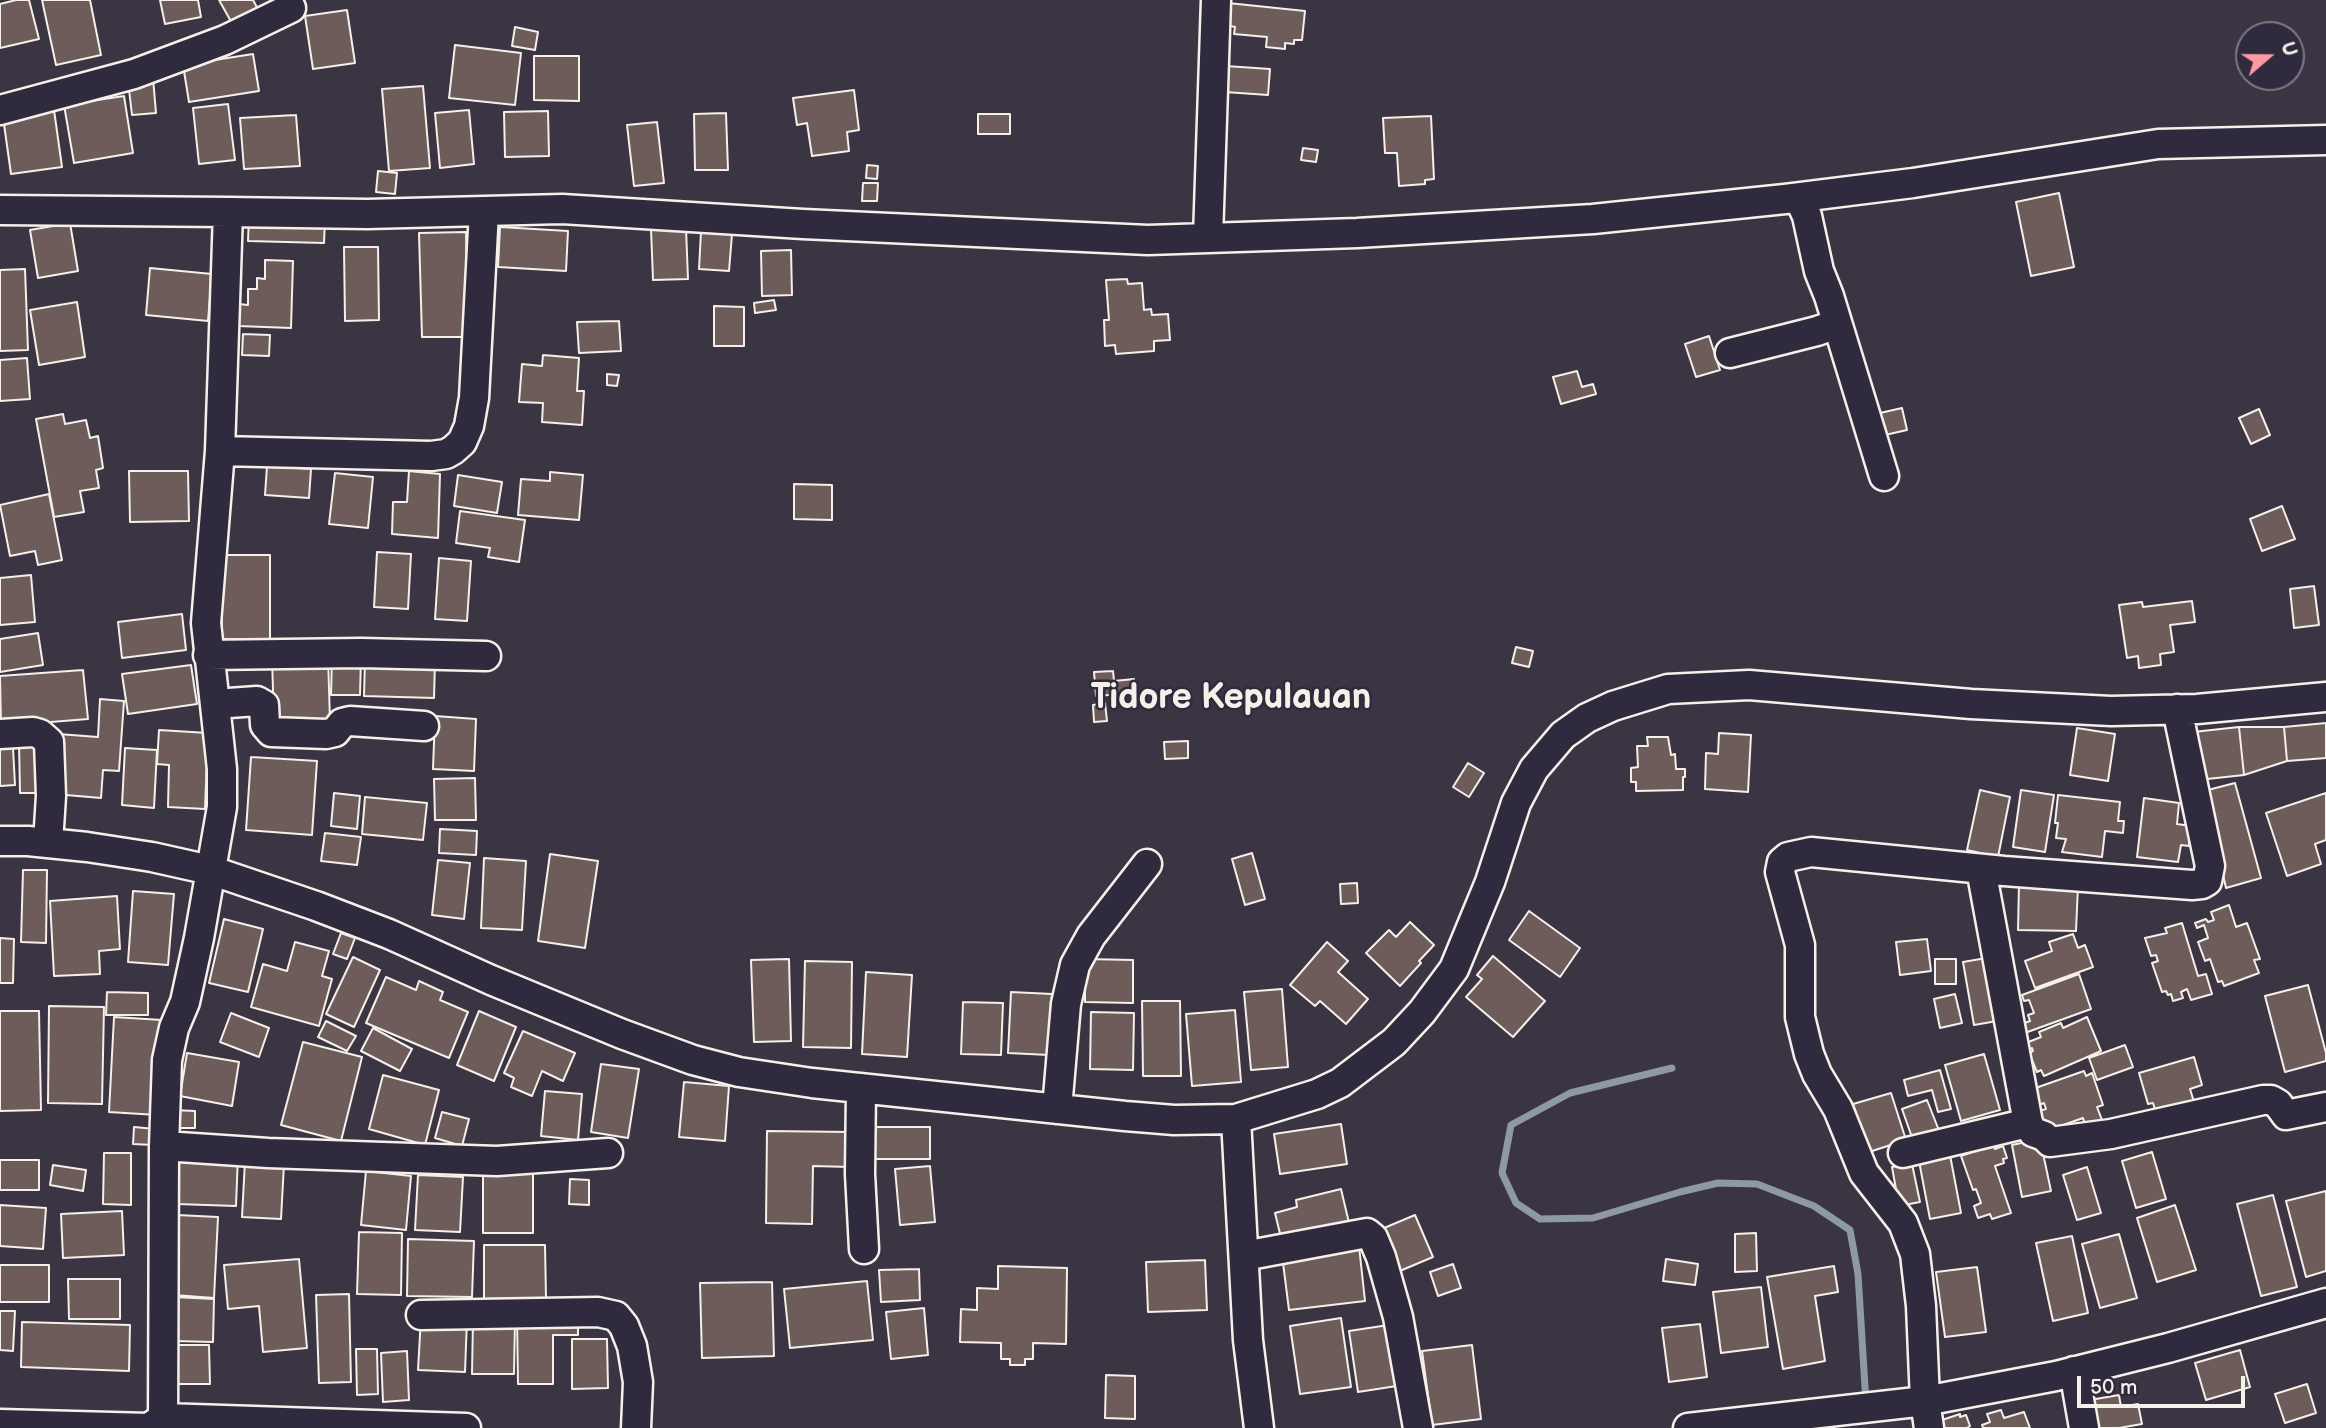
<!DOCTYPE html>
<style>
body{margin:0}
#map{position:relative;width:2326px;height:1428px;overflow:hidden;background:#3b3443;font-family:"Balsamiq Sans",sans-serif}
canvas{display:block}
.north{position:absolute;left:2235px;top:21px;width:70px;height:70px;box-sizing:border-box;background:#2f2a3d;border:2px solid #7e7a81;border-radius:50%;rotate:70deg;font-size:19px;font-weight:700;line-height:28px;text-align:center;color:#f4f1e8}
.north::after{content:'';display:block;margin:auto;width:24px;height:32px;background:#ff9aa2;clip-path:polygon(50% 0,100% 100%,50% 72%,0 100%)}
.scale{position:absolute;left:2077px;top:1376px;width:168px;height:32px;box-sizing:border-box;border:4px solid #f4f1e8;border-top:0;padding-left:9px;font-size:21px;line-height:24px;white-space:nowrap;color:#f4f1e8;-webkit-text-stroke:5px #2f2a3d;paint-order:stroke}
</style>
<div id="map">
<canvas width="2326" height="1428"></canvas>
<div class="north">U</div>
<div class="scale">50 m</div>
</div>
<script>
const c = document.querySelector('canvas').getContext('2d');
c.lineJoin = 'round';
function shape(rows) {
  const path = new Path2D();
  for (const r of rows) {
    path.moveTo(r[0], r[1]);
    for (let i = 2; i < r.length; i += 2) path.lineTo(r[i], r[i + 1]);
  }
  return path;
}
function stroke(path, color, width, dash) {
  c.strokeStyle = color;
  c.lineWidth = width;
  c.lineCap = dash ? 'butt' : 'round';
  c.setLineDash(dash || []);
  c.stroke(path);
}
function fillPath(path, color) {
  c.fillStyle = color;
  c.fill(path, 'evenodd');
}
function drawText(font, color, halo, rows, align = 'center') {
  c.font = font + ' "Balsamiq Sans",sans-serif';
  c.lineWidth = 5;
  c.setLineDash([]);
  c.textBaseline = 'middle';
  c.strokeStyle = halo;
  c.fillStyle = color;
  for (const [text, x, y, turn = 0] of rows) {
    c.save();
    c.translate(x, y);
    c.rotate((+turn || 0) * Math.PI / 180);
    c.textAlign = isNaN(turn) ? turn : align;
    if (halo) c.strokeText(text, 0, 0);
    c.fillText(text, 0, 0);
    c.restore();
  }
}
stroke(shape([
 [1672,1068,1570,1093,1511,1125,1502,1173,1516,1203,1540,1219,1593,1218,1680,1192,1718,1183,1757,1184,1814,1206,1850,1230,1858,1274,1866,1403]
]), '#8d9aa2', 7);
const building = shape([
 [16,0,29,0,39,39,0,48,0,4,16,0],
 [42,0,90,0,101,55,56,65,42,0],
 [160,0,198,0,201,17,165,24,160,0],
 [219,0,253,0,259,11,233,25,219,0],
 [1228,3,1305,11,1302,40,1294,40,1294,44,1285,43,1285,49,1266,47,1267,37,1234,34,1235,27,1226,25,1228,3],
 [347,10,355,63,313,69,305,16,347,10],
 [515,27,538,32,535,50,512,46,515,27],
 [455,45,521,53,515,105,449,98,455,45],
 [253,54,259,91,189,102,183,65,253,54],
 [534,56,579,56,579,101,534,100,534,56],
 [1226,66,1270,69,1268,95,1225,92,1226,66],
 [153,78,156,113,132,115,128,81,153,78],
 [423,86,430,168,389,171,382,89,423,86],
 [854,90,859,130,847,132,849,151,812,156,807,123,797,125,793,98,854,90],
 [124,96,133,153,74,163,64,105,124,96],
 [228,104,235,160,199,164,193,108,228,104],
 [54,110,62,167,11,174,3,117,54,110],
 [469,110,474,164,440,168,435,113,469,110],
 [548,111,549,156,505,157,504,112,548,111],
 [726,113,728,170,695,170,694,114,726,113],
 [978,114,1010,114,1010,134,978,134,978,114],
 [296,115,300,166,244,169,240,118,296,115],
 [1431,116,1434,179,1425,180,1425,184,1399,186,1397,153,1385,153,1383,118,1431,116],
 [657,122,664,183,634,186,627,125,657,122],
 [1303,148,1318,150,1316,162,1301,160,1303,148],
 [867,165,878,166,877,179,866,178,867,165],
 [378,171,397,173,395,194,376,192,378,171],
 [863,183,878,183,877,201,862,201,863,183],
 [2059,193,2074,267,2031,276,2016,202,2059,193],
 [249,216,325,219,324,243,248,241,249,216],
 [70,223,78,271,38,278,30,230,70,223],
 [500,227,568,231,566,271,498,267,500,227],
 [686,228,688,279,653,280,651,229,686,228],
 [466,232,468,337,422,337,419,233,466,232],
 [701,232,732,234,729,271,699,269,701,232],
 [344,247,378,247,379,320,345,321,344,247],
 [791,250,792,295,762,296,761,251,791,250],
 [265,260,293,261,291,328,238,326,239,304,248,305,248,289,257,289,257,278,265,279,265,260],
 [150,268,212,274,208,321,146,315,150,268],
 [25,269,28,350,0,351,0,270,25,269],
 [1127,279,1128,284,1142,283,1144,310,1151,309,1152,315,1168,314,1170,340,1154,341,1154,351,1116,354,1115,345,1105,346,1104,320,1109,320,1106,280,1127,279],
 [774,300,776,310,755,313,754,303,774,300],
 [77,302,85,357,39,365,30,310,77,302],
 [714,306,744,307,744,346,714,346,714,306],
 [619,321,621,351,579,353,577,322,619,321],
 [243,334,270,335,269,356,242,355,243,334],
 [1709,336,1720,370,1696,377,1685,344,1709,336],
 [543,355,579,358,577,391,584,391,582,425,542,422,543,403,519,402,522,364,542,366,543,355],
 [27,358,30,399,0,401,0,360,27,358],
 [1577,371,1582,387,1593,384,1596,394,1561,404,1553,377,1577,371],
 [607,374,619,375,617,386,607,385,607,374],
 [1902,408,1907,430,1885,435,1880,413,1902,408],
 [2259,409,2270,435,2251,444,2239,418,2259,409],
 [63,414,65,424,86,420,90,438,98,436,103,468,96,470,99,488,80,491,84,512,54,517,36,419,63,414],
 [267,466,311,469,309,498,265,495,267,466],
 [129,471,188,471,189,521,130,522,129,471],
 [409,471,440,474,438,538,392,534,393,502,407,502,409,471],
 [550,472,583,475,579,520,518,515,521,479,550,481,550,472],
 [335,473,373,477,368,528,329,524,335,473],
 [458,475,502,482,497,513,454,506,458,475],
 [794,484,832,485,832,520,794,519,794,484],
 [49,494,62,560,38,565,35,551,10,556,0,505,49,494],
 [2282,506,2295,539,2262,551,2250,519,2282,506],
 [460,511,525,520,519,562,488,557,490,548,456,543,460,511],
 [377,552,411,554,408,609,374,607,377,552],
 [222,555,270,555,270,640,222,639,222,555],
 [439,558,471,561,467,621,435,619,439,558],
 [31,575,35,622,0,625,0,578,31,575],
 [2314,586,2319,625,2294,628,2290,589,2314,586],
 [2192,601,2195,622,2170,625,2174,652,2160,654,2161,665,2139,668,2138,656,2127,658,2119,605,2142,602,2143,607,2192,601],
 [182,614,186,650,122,658,118,622,182,614],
 [38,633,43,665,0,672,0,639,38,633],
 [1516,647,1533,651,1529,667,1512,663,1516,647],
 [328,656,330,721,274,723,272,658,328,656],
 [332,657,361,658,360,695,331,695,332,657],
 [365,659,435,661,434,698,364,696,365,659],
 [191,665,197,704,128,714,122,674,191,665],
 [83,670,88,719,1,726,0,676,83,670],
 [1113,671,1114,681,1134,679,1135,693,1096,696,1094,672,1113,671],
 [100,699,124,701,119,771,103,770,101,798,54,794,58,734,98,737,100,699],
 [1105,703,1107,721,1094,722,1093,705,1105,703],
 [435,716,476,719,474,771,433,769,435,716],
 [2326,723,2326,758,2287,761,2284,727,2326,723],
 [2239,727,2284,727,2287,761,2244,775,2239,727],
 [2239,727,2244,775,2198,780,2193,732,2239,727],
 [2077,728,2115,734,2108,781,2070,775,2077,728],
 [159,730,208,733,205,809,168,807,169,765,157,764,159,730],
 [1719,733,1751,735,1748,792,1705,789,1706,753,1718,754,1719,733],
 [1647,737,1668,737,1671,755,1675,754,1676,769,1685,769,1685,777,1683,777,1683,790,1636,791,1636,782,1631,782,1631,768,1638,767,1637,746,1648,746,1647,737],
 [1188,741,1188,758,1165,759,1164,742,1188,741],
 [19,743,42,743,43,793,20,793,19,743],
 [13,748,15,785,0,786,0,749,13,748],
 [125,748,157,750,154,808,122,805,125,748],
 [251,757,317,761,312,835,246,830,251,757],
 [1468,763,1484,773,1469,797,1453,787,1468,763],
 [475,778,476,820,435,820,434,779,475,778],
 [2235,783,2261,878,2226,888,2204,791,2235,783],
 [1980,790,2010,797,1998,857,1967,850,1980,790],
 [2021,790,2054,795,2045,852,2013,847,2021,790],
 [334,793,360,796,357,829,331,826,334,793],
 [2326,793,2326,840,2315,844,2321,864,2287,876,2266,813,2326,793],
 [2058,795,2120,802,2118,821,2124,821,2123,833,2105,831,2102,857,2062,852,2066,839,2056,838,2058,823,2055,823,2058,795],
 [365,797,427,803,423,840,362,834,365,797],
 [2144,798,2179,803,2177,824,2191,826,2189,846,2181,845,2178,862,2137,857,2144,798],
 [440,829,477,831,476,855,439,853,440,829],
 [325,833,361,837,357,865,321,861,325,833],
 [1252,853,1265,899,1245,905,1232,859,1252,853],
 [550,854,598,861,585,948,538,941,550,854],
 [484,858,526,861,522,930,481,928,484,858],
 [438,860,470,863,464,919,432,915,438,860],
 [23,870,47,870,46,943,21,942,23,870],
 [1357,883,1358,903,1341,904,1340,884,1357,883],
 [2019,884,2078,886,2076,931,2018,930,2019,884],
 [133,891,174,894,168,965,128,962,133,891],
 [117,896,120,949,99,951,100,974,54,976,50,901,117,896],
 [2229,905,2236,927,2247,923,2260,959,2254,960,2259,973,2224,986,2222,981,2218,982,2210,959,2205,961,2198,942,2208,938,2204,925,2197,928,2195,923,2206,919,2208,922,2214,920,2211,912,2229,905],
 [1529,911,1580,948,1560,977,1509,940,1529,911],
 [224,919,263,929,248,992,209,983,224,919],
 [1410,922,1434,945,1419,961,1421,963,1400,986,1366,953,1389,930,1396,937,1410,922],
 [2182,923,2198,976,2206,974,2212,994,2191,1000,2187,989,2181,992,2183,998,2173,1001,2171,994,2168,995,2166,991,2162,992,2152,963,2158,961,2156,955,2151,956,2145,938,2167,933,2165,928,2182,923],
 [341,933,355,938,347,959,333,954,341,933],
 [2073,934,2078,948,2085,945,2093,967,2035,988,2025,961,2052,951,2049,942,2073,934],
 [0,938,14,939,13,983,0,983,0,938],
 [1927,939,1931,971,1900,975,1896,942,1927,939],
 [295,942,329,951,322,976,332,979,319,1026,251,1007,263,964,287,971,295,942],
 [1327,942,1348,961,1338,972,1368,999,1346,1024,1320,1001,1315,1006,1290,985,1327,942],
 [1493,956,1545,1001,1513,1037,1466,997,1482,979,1477,975,1493,956],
 [353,957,380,970,354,1027,326,1014,353,957],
 [1992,957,2003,1020,1974,1025,1963,962,1992,957],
 [789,959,791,1041,754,1042,751,960,789,959],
 [1085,959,1133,960,1133,1003,1085,1002,1085,959],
 [1935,959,1956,959,1956,984,1935,984,1935,959],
 [805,961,852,962,851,1048,803,1047,805,961],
 [866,972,912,975,907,1057,862,1054,866,972],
 [2079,974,2091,1009,2022,1034,2019,1025,2030,1021,2028,1015,2034,1013,2029,1000,2024,1001,2022,995,2079,974],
 [386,977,416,990,419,981,443,992,440,1000,468,1012,449,1058,366,1023,386,977],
 [2308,985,2326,1053,2326,1061,2285,1072,2265,996,2308,985],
 [1282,989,1288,1067,1251,1070,1244,992,1282,989],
 [107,992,148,993,148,1015,106,1015,107,992],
 [1011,992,1052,994,1049,1055,1008,1053,1011,992],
 [1955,994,1962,1023,1940,1028,1934,999,1955,994],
 [1142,1001,1180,1001,1181,1076,1143,1076,1142,1001],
 [963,1002,1003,1003,1001,1055,961,1054,963,1002],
 [49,1006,104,1007,102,1104,48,1103,49,1006],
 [1235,1010,1241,1082,1192,1086,1186,1014,1235,1010],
 [0,1011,39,1011,41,1110,0,1111,0,1011],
 [479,1011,516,1027,494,1081,457,1065,479,1011],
 [1091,1012,1134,1013,1133,1070,1090,1069,1091,1012],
 [231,1013,269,1028,259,1057,220,1042,231,1013],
 [114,1017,162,1020,157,1115,109,1112,114,1017],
 [2087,1017,2101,1051,2044,1076,2041,1070,2037,1072,2029,1053,2033,1051,2032,1048,2029,1050,2026,1043,2041,1037,2039,1032,2061,1023,2063,1028,2087,1017],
 [326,1021,356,1036,347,1051,318,1037,326,1021],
 [373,1028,412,1049,400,1071,361,1051,373,1028],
 [523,1031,575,1053,563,1081,542,1071,532,1096,511,1087,514,1078,504,1073,523,1031],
 [303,1042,362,1057,341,1141,281,1125,303,1042],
 [2125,1045,2133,1067,2097,1080,2089,1058,2125,1045],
 [187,1053,239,1062,232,1106,180,1096,187,1053],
 [1984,1054,2000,1110,1961,1121,1945,1065,1984,1054],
 [2194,1057,2202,1085,2190,1089,2194,1102,2156,1113,2153,1103,2148,1104,2139,1073,2194,1057],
 [601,1064,639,1069,628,1138,591,1132,601,1064],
 [1940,1070,1951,1109,1938,1112,1932,1090,1908,1096,1904,1080,1940,1070],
 [2084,1071,2086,1076,2092,1073,2103,1105,2097,1107,2102,1120,2085,1126,2083,1118,2049,1130,2038,1111,2046,1109,2044,1103,2039,1105,2035,1094,2027,1091,2084,1071],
 [383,1075,439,1090,425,1145,369,1129,383,1075],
 [684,1082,729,1086,725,1141,679,1137,684,1082],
 [545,1091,582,1094,578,1140,541,1136,545,1091],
 [1891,1093,1906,1140,1869,1152,1853,1104,1891,1093],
 [1927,1100,1940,1133,1914,1143,1902,1109,1927,1100],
 [173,1110,195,1111,195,1128,173,1128,173,1110],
 [442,1112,469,1119,462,1146,435,1138,442,1112],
 [1341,1124,1347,1164,1280,1174,1274,1134,1341,1124],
 [134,1127,155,1129,153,1145,133,1144,134,1127],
 [872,1127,930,1127,930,1159,872,1159,872,1127],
 [767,1131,850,1132,850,1167,813,1166,812,1224,766,1223,767,1131],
 [2040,1139,2051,1191,2022,1197,2012,1145,2040,1139],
 [1993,1145,1995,1149,2003,1146,2007,1158,2003,1159,2004,1163,1995,1166,2011,1213,1992,1219,1990,1214,1978,1218,1974,1206,1981,1203,1976,1189,1973,1190,1961,1156,1993,1145],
 [2152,1152,2166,1199,2136,1208,2122,1161,2152,1152],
 [104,1153,131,1153,131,1205,103,1204,104,1153],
 [178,1153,238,1155,236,1206,177,1204,178,1153],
 [1950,1155,1961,1213,1930,1219,1919,1161,1950,1155],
 [0,1160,39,1160,39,1190,0,1190,0,1160],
 [245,1161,284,1164,281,1219,242,1217,245,1161],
 [1912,1164,1920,1202,1899,1206,1892,1167,1912,1164],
 [53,1165,86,1170,83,1191,50,1185,53,1165],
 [930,1166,935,1222,900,1225,895,1169,930,1166],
 [2087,1167,2101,1213,2077,1220,2063,1175,2087,1167],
 [366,1171,411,1176,406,1230,361,1225,366,1171],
 [483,1171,533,1172,533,1233,483,1233,483,1171],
 [418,1175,463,1177,460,1232,415,1230,418,1175],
 [570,1179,589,1180,589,1205,569,1204,570,1179],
 [1341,1189,1350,1227,1306,1237,1305,1230,1296,1232,1282,1242,1275,1213,1297,1207,1296,1200,1341,1189],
 [2326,1191,2326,1271,2306,1277,2286,1201,2326,1191],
 [2273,1195,2297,1287,2261,1296,2237,1204,2273,1195],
 [0,1205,46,1208,43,1249,0,1246,0,1205],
 [2175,1205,2196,1270,2157,1282,2137,1218,2175,1205],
 [122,1211,124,1255,63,1258,61,1214,122,1211],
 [177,1215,218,1217,214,1298,174,1295,177,1215],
 [1415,1215,1433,1257,1395,1273,1377,1231,1415,1215],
 [359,1232,402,1233,401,1295,357,1294,359,1232],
 [1756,1233,1757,1271,1735,1272,1735,1234,1756,1233],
 [2119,1234,2137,1298,2100,1308,2082,1244,2119,1234],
 [2072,1236,2088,1313,2053,1321,2036,1243,2072,1236],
 [408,1239,474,1241,472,1297,407,1296,408,1239],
 [484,1245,545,1245,546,1298,484,1299,484,1245],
 [1359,1246,1365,1301,1289,1310,1282,1255,1359,1246],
 [299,1259,307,1348,263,1352,259,1306,228,1309,224,1265,299,1259],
 [1666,1259,1698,1264,1695,1285,1663,1281,1666,1259],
 [1205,1260,1207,1310,1148,1312,1146,1262,1205,1260],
 [1453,1264,1461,1288,1438,1296,1430,1272,1453,1264],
 [0,1265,49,1265,49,1302,0,1302,0,1265],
 [998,1266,1067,1268,1066,1344,1033,1343,1033,1359,1025,1359,1025,1365,1010,1365,1010,1359,1001,1359,1001,1343,960,1342,961,1309,977,1310,977,1288,998,1289,998,1266],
 [1834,1266,1838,1292,1815,1296,1825,1361,1783,1369,1767,1277,1834,1266],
 [1977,1267,1986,1332,1945,1337,1936,1272,1977,1267],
 [919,1269,920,1300,881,1302,879,1270,919,1269],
 [68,1279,120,1279,120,1319,69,1319,68,1279],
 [867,1281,873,1340,790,1348,784,1289,867,1281],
 [772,1282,774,1356,702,1358,700,1283,772,1282],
 [1761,1287,1768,1347,1721,1353,1713,1292,1761,1287],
 [349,1294,351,1382,319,1383,316,1295,349,1294],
 [174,1297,214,1299,213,1342,173,1341,174,1297],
 [924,1308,928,1355,891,1359,886,1312,924,1308],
 [0,1311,15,1311,13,1351,0,1350,0,1311],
 [517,1316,578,1316,578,1335,553,1335,553,1384,518,1384,517,1316],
 [421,1317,467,1319,465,1372,418,1370,421,1317],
 [1341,1318,1351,1387,1300,1394,1290,1326,1341,1318],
 [473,1319,515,1320,514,1374,472,1374,473,1319],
 [22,1322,130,1325,129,1371,21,1367,22,1322],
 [1395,1324,1403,1385,1358,1392,1349,1331,1395,1324],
 [1700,1324,1707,1377,1669,1382,1662,1328,1700,1324],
 [572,1339,607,1339,608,1388,572,1389,572,1339],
 [172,1345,209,1345,210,1384,173,1384,172,1345],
 [1472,1345,1481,1419,1432,1425,1422,1351,1472,1345],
 [356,1349,377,1349,378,1394,357,1395,356,1349],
 [2240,1350,2250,1387,2206,1400,2195,1363,2240,1350],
 [407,1351,409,1400,383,1402,381,1353,407,1351],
 [1106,1375,1135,1376,1135,1419,1105,1418,1106,1375],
 [2307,1384,2316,1413,2285,1423,2275,1394,2307,1384],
 [2119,1395,2121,1407,2138,1404,2142,1424,2119,1428,2095,1428,2090,1400,2119,1395],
 [2001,1410,2004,1418,2024,1412,2030,1428,1983,1428,1982,1425,1990,1422,1987,1414,2001,1410],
 [1960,1414,1960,1417,1966,1415,1970,1426,1967,1428,1937,1428,1936,1422,1960,1414]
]);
fillPath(building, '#6d5c5a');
stroke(building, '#f4f1e8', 2);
const minor = shape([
 [0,110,134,74,225,40,291,8],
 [1799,198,1807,216,1819,271,1829,296,1884,476],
 [0,210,228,212,220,451,206,623,222,769,222,807,199,938,185,1002,174,1028,167,1060,164,1146,163,1428],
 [228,212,367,214,562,209,803,224,1148,240,1357,233,1593,219,1785,199,1913,183,2158,144,2326,140],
 [1208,238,1216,0],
 [1730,353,1817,331,1837,324],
 [220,451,431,456,446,454,453,450,462,442,469,426,474,398,484,211],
 [208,655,361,653,486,656],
 [215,704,257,701,264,705,265,725,271,732,326,734,335,732,342,723,350,721,424,726],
 [0,734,33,732,40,734,49,742,51,796,48,843],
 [0,841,28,841,87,847,152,857,210,870,316,906,389,934,491,980,622,1034,693,1060,739,1072,812,1083,1125,1116,1174,1120,1236,1119,1317,1094,1340,1083,1394,1042,1422,1012,1454,969,1490,882,1516,803,1534,769,1563,735,1587,718,1613,706,1668,689,1749,685,1971,704,2111,711,2197,709,2326,697],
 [861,1088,860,1174,864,1249],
 [1057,1109,1066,1004,1075,965,1091,936,1147,864],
 [1236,1119,1248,1340,1259,1428],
 [2028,1123,2033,1132,2044,1136,2050,1142,2111,1134,2263,1100,2271,1100,2278,1104,2286,1115,2326,1107],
 [164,1146,268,1153,497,1161,608,1153],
 [1903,1153,2028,1123,1981,869],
 [1244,1256,1367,1233,1373,1238,1381,1257,1398,1317,1418,1428],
 [421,1315,598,1312,616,1316,624,1326,632,1346,638,1382,636,1428],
 [2074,1371,2084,1428],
 [0,1424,149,1428,163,1418,466,1428],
 [1688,1428,1925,1401,2056,1376,2168,1348,2326,1303],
 [1929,1428,1925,1401,1921,1306,1915,1254,1903,1223,1864,1173,1838,1109,1817,1074,1809,1054,1800,1017,1800,945,1780,872,1782,862,1788,857,1811,852,2004,871,2192,885,2202,884,2207,881,2210,866,2177,709]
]);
stroke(minor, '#f4f1e8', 33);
stroke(minor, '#2f2a3d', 28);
drawText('bold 35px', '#f4f1e8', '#2f2a3d', [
 ["Tidore Kepulauan",1231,699]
]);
</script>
